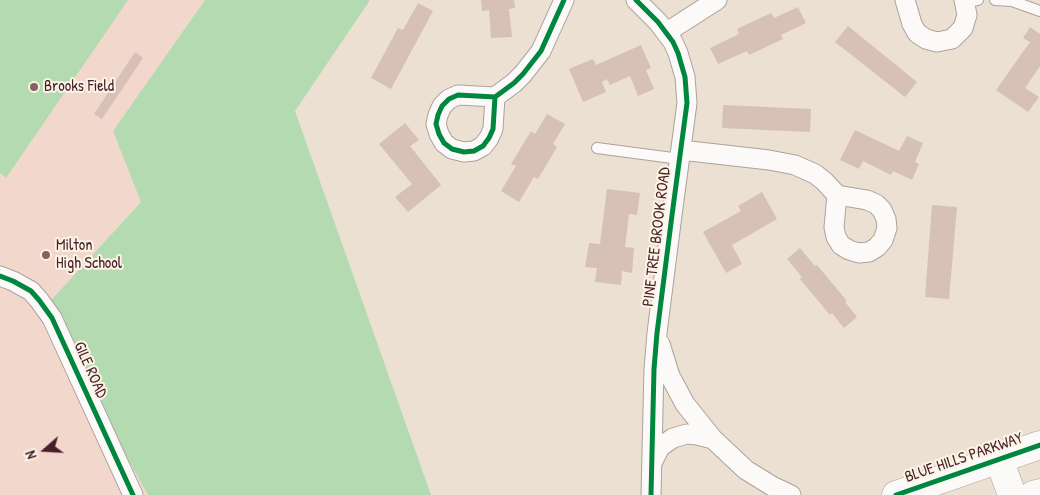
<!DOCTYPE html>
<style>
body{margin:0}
#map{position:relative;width:1040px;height:495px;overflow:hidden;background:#ece0d2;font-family:"Patrick Hand",sans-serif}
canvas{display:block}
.north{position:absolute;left:20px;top:425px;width:50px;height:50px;-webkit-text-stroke:4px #fcf5e5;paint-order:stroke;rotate:251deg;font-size:14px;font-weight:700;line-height:20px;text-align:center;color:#4a1f2b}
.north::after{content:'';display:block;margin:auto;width:18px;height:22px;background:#4a1f2b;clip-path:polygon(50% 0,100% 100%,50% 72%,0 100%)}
</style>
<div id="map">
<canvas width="1040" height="495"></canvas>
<div class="north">N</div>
</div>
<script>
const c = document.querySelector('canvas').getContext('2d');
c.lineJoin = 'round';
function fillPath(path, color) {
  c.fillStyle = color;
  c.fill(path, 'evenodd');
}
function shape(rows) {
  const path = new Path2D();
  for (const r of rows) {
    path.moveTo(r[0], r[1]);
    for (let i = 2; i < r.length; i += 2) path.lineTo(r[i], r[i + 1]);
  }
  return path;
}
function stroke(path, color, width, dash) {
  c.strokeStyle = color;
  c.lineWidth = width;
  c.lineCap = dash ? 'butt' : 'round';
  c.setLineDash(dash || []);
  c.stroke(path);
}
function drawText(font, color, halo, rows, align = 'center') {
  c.font = font + ' "Patrick Hand",sans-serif';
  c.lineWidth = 4;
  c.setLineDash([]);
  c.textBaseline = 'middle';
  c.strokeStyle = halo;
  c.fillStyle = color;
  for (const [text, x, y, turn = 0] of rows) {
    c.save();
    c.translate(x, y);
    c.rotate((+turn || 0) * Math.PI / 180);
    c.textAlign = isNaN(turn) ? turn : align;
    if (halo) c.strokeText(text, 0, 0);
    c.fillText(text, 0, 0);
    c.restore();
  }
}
fillPath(shape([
 [0,0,205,0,113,131,141,202,44,308,148,495,0,495]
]), '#f2d8cc');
fillPath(shape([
 [0,0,128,0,6,178,0,173],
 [205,0,370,0,295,111,431,495,148,495,44,308,141,202,113,131]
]), '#b3dab0');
fillPath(shape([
 [481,0,514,0,515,8,509,9,512,37,491,38,489,10,482,11],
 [418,3,433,11,391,89,371,78,398,28,403,30],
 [798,7,806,23,781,35,783,39,749,55,747,51,718,64,710,48,739,34,737,29,771,13,774,18],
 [848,26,917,82,905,97,835,42],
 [1030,27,1040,34,1040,66,1025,88,1039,97,1028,112,996,90,1030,42,1023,38],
 [641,45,651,68,646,70,654,89,638,96,630,76,610,85,607,79,602,82,606,92,583,102,569,69,593,59,596,65],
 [135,52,143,58,102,119,94,114],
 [723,105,811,109,810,132,722,128],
 [547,114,565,124,553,144,557,147,538,179,534,177,519,202,501,191,516,166,511,164,531,131,535,134],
 [405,123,419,140,410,146,441,185,408,212,395,197,412,184,379,144],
 [855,130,899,151,907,136,923,143,915,162,919,164,912,180,893,171,891,175,863,161,859,169,840,160],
 [607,189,640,193,637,215,629,214,625,247,634,248,632,273,622,271,621,285,595,282,597,268,585,267,589,243,600,244],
 [762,192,777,219,732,245,742,264,726,273,703,232,741,211,738,206],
 [932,205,957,207,949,299,925,297],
 [800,248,815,266,817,265,847,301,845,302,857,317,844,328,832,313,830,315,800,279,802,277,787,259]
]), '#d6c0b8');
const lane = shape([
 [995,0,1012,1,1040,11],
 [965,3,978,0],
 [597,148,680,159]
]);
const street = shape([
 [636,0,658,22,673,42,678,53,685,77,687,103,672,215,657,333,654,369,651,495],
 [905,0,912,24,917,33,926,39,937,42,952,39,963,28,967,15,964,0],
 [667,32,717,0],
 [495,97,493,129,489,138,483,146,474,151,464,152,452,149,444,143,439,134,436,124,438,115,442,106,449,99,458,95,495,97,514,83,523,74,541,51,564,0],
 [681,150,769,160,795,165,815,174,824,181,837,195],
 [837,195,867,200,876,204,882,210,886,219,887,228,883,240,877,247,869,252,859,253,849,250,841,245,836,237,834,227,837,195],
 [0,276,13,281,31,291,39,300,52,318,133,495],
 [660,344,670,376,685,404,713,439,746,470,772,486,791,495],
 [652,463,660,447,673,438,687,434,697,435,713,439]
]);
const secondary = shape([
 [999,459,1012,495],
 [896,495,1040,445],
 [1033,495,1040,493]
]);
stroke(lane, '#ada19b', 12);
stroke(street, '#ada19b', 21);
stroke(secondary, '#ada19b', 29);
stroke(lane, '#fcfaf8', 10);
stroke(street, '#fcfaf8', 19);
stroke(secondary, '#fcfaf8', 28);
stroke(shape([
 [636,0,658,22,673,42,678,53,685,77,687,103,672,215,657,333,654,369,651,495],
 [495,97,493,129,489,138,483,146,474,151,464,152,452,149,444,143,439,134,436,124,438,115,442,106,449,99,458,95,495,97,514,83,523,74,541,51,564,0],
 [0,276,13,281,31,291,39,300,52,318,133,495],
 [896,495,1040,445]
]), '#00873e', 5);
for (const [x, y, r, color] of [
 [34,87,5,"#836365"],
 [46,255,5,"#836365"]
]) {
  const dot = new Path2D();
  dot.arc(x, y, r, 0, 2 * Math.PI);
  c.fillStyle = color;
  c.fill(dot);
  stroke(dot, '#fcf5e5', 2);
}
drawText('16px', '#4a1f2b', '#fcf5e5', [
 ["Brooks Field",44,87],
 ["Milton",56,246],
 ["High School",56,264]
], 'left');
drawText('16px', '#4a1f2b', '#fcf5e5', [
 ["PINE TREE BROOK ROAD",657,237,-83],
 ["GILE ROAD",90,370,66],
 ["BLUE HILLS PARKWAY",964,458,-19]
]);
</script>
